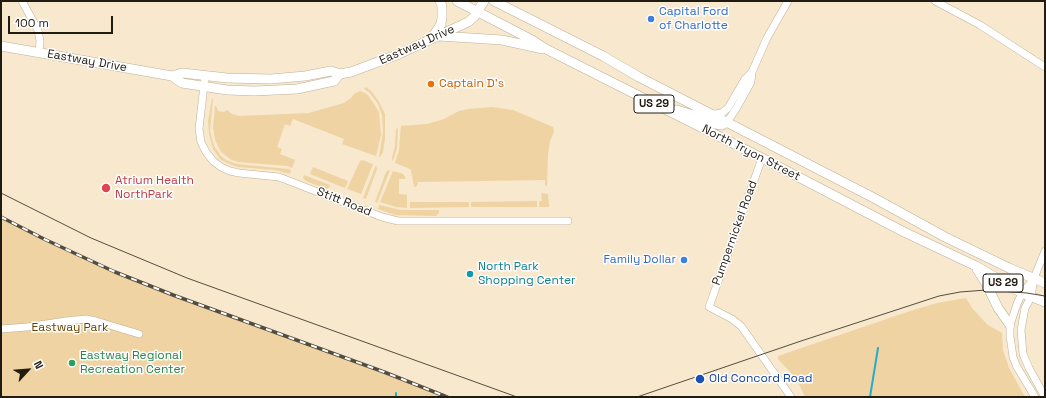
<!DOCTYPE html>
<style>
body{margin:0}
#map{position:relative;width:1046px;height:398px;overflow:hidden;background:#f7e8ce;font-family:"Space Grotesk",sans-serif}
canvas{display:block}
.frame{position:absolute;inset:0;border:2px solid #211c12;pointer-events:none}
.north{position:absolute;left:8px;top:350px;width:40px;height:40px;-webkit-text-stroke:3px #fff;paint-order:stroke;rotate:64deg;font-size:11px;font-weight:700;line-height:16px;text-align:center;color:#211c12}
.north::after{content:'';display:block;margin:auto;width:14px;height:18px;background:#211c12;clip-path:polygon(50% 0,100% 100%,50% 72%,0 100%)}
.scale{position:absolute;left:8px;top:16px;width:105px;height:18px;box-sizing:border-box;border:2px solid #211c12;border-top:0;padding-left:5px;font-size:12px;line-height:14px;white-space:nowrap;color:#211c12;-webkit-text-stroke:3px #fff;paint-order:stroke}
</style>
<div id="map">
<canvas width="1046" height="398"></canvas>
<div class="frame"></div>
<div class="north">N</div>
<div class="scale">100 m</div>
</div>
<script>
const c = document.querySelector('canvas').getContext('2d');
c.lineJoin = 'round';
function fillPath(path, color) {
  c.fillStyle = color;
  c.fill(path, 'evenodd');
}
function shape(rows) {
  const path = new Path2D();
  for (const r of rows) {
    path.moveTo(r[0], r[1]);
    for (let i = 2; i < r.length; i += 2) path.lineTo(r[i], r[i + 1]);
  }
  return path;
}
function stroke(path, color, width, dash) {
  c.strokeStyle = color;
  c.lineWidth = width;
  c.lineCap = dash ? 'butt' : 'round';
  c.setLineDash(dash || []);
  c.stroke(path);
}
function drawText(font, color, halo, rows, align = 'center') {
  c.font = font + ' "Space Grotesk",sans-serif';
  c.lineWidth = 3;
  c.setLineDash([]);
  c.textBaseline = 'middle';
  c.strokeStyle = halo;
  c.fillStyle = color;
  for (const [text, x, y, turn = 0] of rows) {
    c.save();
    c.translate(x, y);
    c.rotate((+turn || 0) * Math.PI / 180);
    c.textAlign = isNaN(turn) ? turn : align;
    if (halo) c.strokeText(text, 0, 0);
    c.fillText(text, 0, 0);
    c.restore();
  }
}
fillPath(shape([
 [366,87,371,91,378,100,385,114,385,139,383,152,380,157,379,157,383,131,382,115,378,104,369,92,364,89],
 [360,91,363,92,368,95,379,112,381,135,376,156,342,144,344,139,293,119,290,126,285,124,277,147,282,149,280,154,295,160,292,168,288,166,237,162,230,159,221,152,215,140,213,127,215,106,216,106,218,111,224,112,227,110,232,114,239,116,309,113,344,103,351,98,354,94],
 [212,99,213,99,210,131,214,146,221,156,226,160,237,164,288,169,291,170,290,174,275,170,237,167,225,162,220,159,213,149,209,134,208,121],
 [492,107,513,110,553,127,554,132,550,141,548,154,547,186,545,185,545,180,418,182,417,186,414,187,411,170,408,168,395,163,399,150,401,126,427,124,444,119,459,111,468,109],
 [398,127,397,148,393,161,392,158,395,146,396,130],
 [362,160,373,164,361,194,347,189,360,161],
 [376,165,377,169,366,199,363,198],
 [313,167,348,181,345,188,310,174],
 [389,170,390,170,377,203,375,202,386,172],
 [393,171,403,174,405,177,406,179,399,179,399,194,407,195,407,208,396,207,380,202],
 [304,175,330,185,329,188,326,189,306,181,303,178],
 [541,193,548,194,549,207,539,207,539,201,542,201],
 [537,201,537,207,471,207,471,202],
 [410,202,469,202,469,207,410,208],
 [379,205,401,210,439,210,439,213,436,216,395,215,378,209],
 [1,218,88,260,171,295,447,397,1,397],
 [966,298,972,308,983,320,988,325,1002,333,1003,350,1009,368,1025,397,805,397,798,382,799,381,795,375,794,376,778,359,778,356,907,312,937,303]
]), '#efd3a2');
stroke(shape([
 [396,397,396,393],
 [870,397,878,348]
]), '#24adc4', 2);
const minor = shape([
 [22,1,38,30,40,41,39,52],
 [935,1,980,25,1045,67],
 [205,76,199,129,201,142,206,152,213,161,221,167,230,171,239,173,279,177,382,217,398,221,568,221],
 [714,114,722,113,728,108,745,79,752,72],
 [727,122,736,109,751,82,752,72,767,38,788,1],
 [762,158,709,307,732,319,741,326,791,397],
 [1033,280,1022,293,1017,304,1010,325,1010,336,1013,357,1017,367,1035,397],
 [1,329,27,327,66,321,86,319,96,321,139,334],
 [1045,397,1029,368,1023,354,1021,330,1025,308,1031,297,1034,278,1045,251]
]);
const major = shape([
 [457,1,532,40,546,49,762,158,904,232,976,266,1022,293,1045,302],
 [494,1,603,56,639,77,874,198,945,237,1009,268,1045,283],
 [439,36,502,40,543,49],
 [432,38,441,24,442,18,442,6,440,1],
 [1,46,172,76,182,83,227,90,254,91,297,89,334,81,340,74],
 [172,76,182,73,227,78,271,79,305,76,331,71,340,74,351,72,399,54,468,22,474,17,484,1],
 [677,110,700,117,715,124,722,125,727,122],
 [977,269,987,285,998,308,1010,325]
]);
stroke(minor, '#beb097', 8);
stroke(major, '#beb097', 10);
stroke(minor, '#fff', 7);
stroke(major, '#fff', 9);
stroke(shape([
 [1,193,91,238,187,278,517,397],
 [637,397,801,341,939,296,960,292,986,290,1027,293,1045,296]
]), '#544d3f', 1);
const rail = shape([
 [1,217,44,239,115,272,173,295,384,372,447,397]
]);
stroke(rail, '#544d3f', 3.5);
stroke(rail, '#fff', 2, [6]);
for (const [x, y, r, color] of [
 [651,19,4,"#3f7fe0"],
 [431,84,4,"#e8710a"],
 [106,188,5,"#e0444e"],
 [684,260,4,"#3f7fe0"],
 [470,274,4,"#0f9aa8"],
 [72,363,4,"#2e9e5b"],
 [700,379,5,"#1a4fb4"]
]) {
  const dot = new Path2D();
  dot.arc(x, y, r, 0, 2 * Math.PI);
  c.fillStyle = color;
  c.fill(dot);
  stroke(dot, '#fff', 1.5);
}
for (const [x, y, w] of [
 [654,104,40],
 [1003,283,40]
]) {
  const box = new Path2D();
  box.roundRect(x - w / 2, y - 9, w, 18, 3);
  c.fillStyle = '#fff';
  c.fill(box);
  stroke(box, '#211c12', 1);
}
drawText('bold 11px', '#211c12', null, [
 ["US 29",654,104],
 ["US 29",1003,283]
]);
drawText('12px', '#366cbe', '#fff', [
 ["Capital Ford",659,12],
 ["of Charlotte",659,26],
 ["Family Dollar",676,260,"right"]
], 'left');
drawText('12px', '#211c12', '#fff', [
 ["Eastway Drive",417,45,-24],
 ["Eastway Drive",87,61,10],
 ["North Tryon Street",751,153,27],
 ["Stitt Road",344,202,22],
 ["Pumpernickel Road",735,233,-70]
]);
drawText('12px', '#c56008', '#fff', [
 ["Captain D's",439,84]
], 'left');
drawText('12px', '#be3a42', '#fff', [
 ["Atrium Health",115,181],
 ["NorthPark",115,195]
], 'left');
drawText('12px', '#0d838f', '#fff', [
 ["North Park",478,267],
 ["Shopping Center",478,281]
], 'left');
drawText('12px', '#624400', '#fff', [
 ["Eastway Park",70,328]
]);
drawText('12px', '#27864d', '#fff', [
 ["Eastway Regional",80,356],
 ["Recreation Center",80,370]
], 'left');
drawText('12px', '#164399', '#fff', [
 ["Old Concord Road",709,379]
], 'left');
</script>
